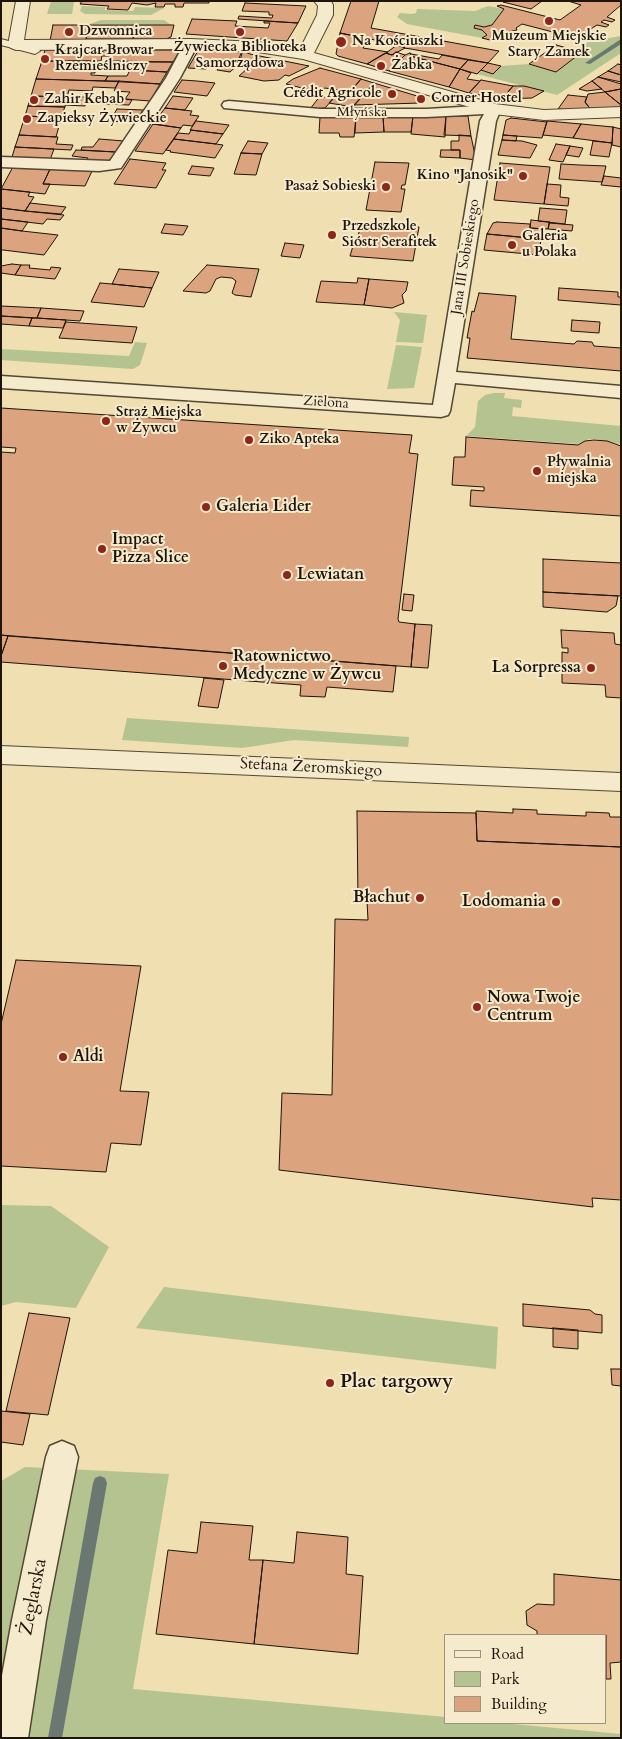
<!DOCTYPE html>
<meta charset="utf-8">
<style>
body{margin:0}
#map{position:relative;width:622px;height:1739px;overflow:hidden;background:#f0dfb0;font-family:Cardo,serif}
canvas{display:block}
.frame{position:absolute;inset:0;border:2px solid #1e140b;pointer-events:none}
.legend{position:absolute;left:444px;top:1634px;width:162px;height:90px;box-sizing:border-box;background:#f5eacc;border:1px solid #9f947f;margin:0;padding:6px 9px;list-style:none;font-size:15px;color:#1e140b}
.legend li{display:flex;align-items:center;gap:10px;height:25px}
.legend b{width:25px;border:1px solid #9f947f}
</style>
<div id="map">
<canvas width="622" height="1739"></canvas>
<div class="frame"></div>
<ul class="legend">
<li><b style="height:6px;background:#f5eacc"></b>Road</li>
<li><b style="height:14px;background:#b4c390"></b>Park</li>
<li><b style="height:14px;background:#dca37f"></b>Building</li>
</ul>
</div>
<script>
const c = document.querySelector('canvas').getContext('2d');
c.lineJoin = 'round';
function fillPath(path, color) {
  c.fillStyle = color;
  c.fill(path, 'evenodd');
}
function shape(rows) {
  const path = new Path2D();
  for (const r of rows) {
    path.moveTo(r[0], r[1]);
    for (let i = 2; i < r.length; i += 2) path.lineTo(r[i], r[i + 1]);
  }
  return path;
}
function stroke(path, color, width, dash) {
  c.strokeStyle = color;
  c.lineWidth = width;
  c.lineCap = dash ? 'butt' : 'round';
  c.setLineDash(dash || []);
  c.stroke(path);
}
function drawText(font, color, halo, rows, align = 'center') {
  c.font = font + ' Cardo,serif';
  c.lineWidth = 4;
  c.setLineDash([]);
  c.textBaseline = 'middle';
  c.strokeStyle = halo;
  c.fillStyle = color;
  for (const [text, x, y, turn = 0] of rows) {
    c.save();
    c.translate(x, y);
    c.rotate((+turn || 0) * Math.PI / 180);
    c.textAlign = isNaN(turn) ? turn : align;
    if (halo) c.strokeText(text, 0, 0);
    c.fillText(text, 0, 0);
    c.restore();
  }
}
fillPath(shape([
 [51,1,74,2,72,14,47,14],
 [82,6,105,7,105,10,133,11,135,7,164,8,151,15,85,14,80,11],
 [488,6,504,9,492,25,484,27,476,25,474,27,482,30,487,35,482,38,407,24,397,17,400,13,412,14,416,13,417,9,475,11],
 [101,20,164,20,171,25,90,24],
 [621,36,621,53,557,95,477,74,481,70,493,73,501,66,529,64,556,72,582,52,576,50,588,42],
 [394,312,427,315,423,343,396,342,400,320],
 [135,342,147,343,140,365,133,369,1,360,1,349,129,356],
 [396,345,422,347,414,388,387,389],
 [494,393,505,393,504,398,522,400,521,408,513,407,512,416,621,426,621,444,595,439,589,439,578,444,466,436,475,427,478,401,485,395],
 [127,718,409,737,408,747,294,740,242,748,122,740],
 [1,1205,51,1206,109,1247,76,1308,16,1302,1,1306],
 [164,1287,498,1327,496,1369,136,1328],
 [25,1467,169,1474,133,1689,446,1717,446,1723,502,1723,621,1734,621,1738,1,1738,1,1481]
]), '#b4c390');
fillPath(shape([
 [621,39,621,44,590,64,585,63,621,39],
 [100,1476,105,1478,107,1483,62,1738,48,1738,93,1483,95,1478,100,1476]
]), '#6b7872');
const building = shape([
 [82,1,209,1,209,3,184,3,183,7,175,7,175,4,165,4,164,7,155,7,156,3,147,5,132,3,128,10,107,9,109,6,80,4,82,1],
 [351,1,379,1,371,28,499,51,488,63,411,49,404,48,405,46,340,33,351,1],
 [542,1,531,9,503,2,510,1,542,1],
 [568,1,621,1,621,5,607,17,615,20,612,22,604,20,601,22,609,25,606,27,597,25,578,37,581,40,569,40,572,37,522,24,516,28,517,30,507,32,508,33,496,36,490,40,482,38,487,35,482,30,474,28,475,25,484,27,492,25,504,9,497,6,501,5,560,20,581,5,568,1],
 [245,3,306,6,298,23,238,19,239,16,272,18,273,15,269,15,269,12,242,11,245,3],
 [192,19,237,21,235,26,268,28,270,23,264,23,264,21,298,23,287,41,186,34,192,19],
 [53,25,89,25,86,40,50,41,53,25],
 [89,25,135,25,133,39,86,39,89,25],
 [135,25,174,25,171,37,166,39,133,39,135,25],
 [340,33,368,39,363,48,388,52,367,64,338,56,336,54,340,33],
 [397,45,405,48,392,55,386,53,397,45],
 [556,45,582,52,556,72,529,64,556,45],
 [199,49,243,50,239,64,230,72,217,70,221,65,208,64,206,69,188,68,199,49],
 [45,50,103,50,101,61,42,61,45,50],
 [103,50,174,50,179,52,173,62,109,61,110,56,102,56,103,50],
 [242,51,250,54,309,66,289,76,285,75,279,80,264,81,239,76,248,68,236,66,242,51],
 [396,52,405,55,389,71,367,64,385,53,392,55,396,52],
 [410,53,411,54,410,56,460,69,449,87,389,71,405,55,410,53],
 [411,54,439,59,442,55,468,60,460,69,410,56,411,54],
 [468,60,488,63,477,74,460,69,468,60],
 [42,61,93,61,92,69,95,69,95,73,91,73,91,75,108,76,105,81,36,79,42,61],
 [107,61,139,62,173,62,167,72,131,70,132,68,105,67,107,61],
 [488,63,501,66,493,74,481,70,488,63],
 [618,64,621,65,621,75,608,71,618,64],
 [320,68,361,79,350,92,325,88,318,92,286,84,293,79,320,68],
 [460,69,471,73,467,79,480,81,469,93,449,87,460,69],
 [130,70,131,70,167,72,160,84,105,81,108,76,127,76,130,70],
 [608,71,621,75,621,82,598,77,608,71],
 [598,77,621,84,621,89,605,92,592,81,598,77],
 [36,79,105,81,119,81,115,88,93,87,92,91,69,90,67,97,31,96,36,79],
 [361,79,374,83,353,107,329,103,340,90,350,92,361,79],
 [182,80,197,81,215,83,207,96,174,92,182,80],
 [481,80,513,86,502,99,469,93,481,80],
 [119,81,160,84,150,101,125,99,130,92,114,91,119,81],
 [592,81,602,89,587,91,579,89,592,81],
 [374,83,427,99,421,103,354,105,374,83],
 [513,86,524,86,544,91,532,98,502,99,513,86],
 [621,89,621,105,605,92,621,89],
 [605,92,621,105,621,107,592,111,585,102,588,94,605,92],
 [568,95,587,97,585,102,592,111,558,109,568,95],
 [31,96,67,97,65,107,28,106,31,96],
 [173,96,193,98,185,110,165,108,173,96],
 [320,96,333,99,325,108,310,109,320,96],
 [67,97,88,97,85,106,65,105,67,97],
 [105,98,125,99,132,100,129,105,103,104,105,98],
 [28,106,65,107,61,116,66,116,66,118,25,116,28,106],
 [165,108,192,111,190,115,199,116,192,126,183,125,181,128,153,124,165,108],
 [117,109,143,110,135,123,110,121,117,109],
 [25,116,66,118,65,120,61,119,56,137,19,135,25,116],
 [356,116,383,116,384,132,355,133,356,116],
 [356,116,354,137,340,137,339,133,319,133,320,117,356,116],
 [383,116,413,116,411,132,384,132,383,116],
 [413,116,446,116,445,137,411,134,413,116],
 [446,116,468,116,471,136,444,135,446,116],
 [511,118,547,122,542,138,503,135,506,120,511,118],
 [196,121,229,125,223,134,190,130,196,121],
 [547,121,581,124,573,138,543,135,547,121],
 [153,124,181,128,163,154,135,151,153,124],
 [581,124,613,127,612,143,573,138,581,124],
 [613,127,621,129,621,147,612,145,613,127],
 [191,130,223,134,216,144,174,139,178,133,189,134,191,130],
 [19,135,58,137,56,144,73,145,71,150,15,147,19,135],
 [459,135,471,136,476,160,460,158,460,150,451,150,451,141,459,141,459,135],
 [503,135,517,136,516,141,502,140,503,135],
 [99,139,124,141,116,152,81,150,82,147,93,147,99,139],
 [174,139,216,144,223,145,215,158,170,152,171,151,166,150,174,139],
 [502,140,522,141,537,145,530,158,498,155,502,140],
 [248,141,268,143,262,154,241,153,248,141],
 [593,141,612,143,609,157,590,155,593,141],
 [556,144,570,146,563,162,549,160,556,144],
 [570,146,583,148,579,157,566,155,570,146],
 [15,147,54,149,50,160,12,157,15,147],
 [76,150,116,152,111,159,106,162,86,161,88,158,72,156,76,150],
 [441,150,460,150,460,158,440,157,441,150],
 [241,153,262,154,256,175,234,174,241,153],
 [130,159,166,163,162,170,166,170,156,188,114,184,130,159],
 [375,162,409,163,405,185,402,185,401,189,405,189,401,212,366,210,375,162],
 [500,163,550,167,544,204,494,200,500,163],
 [561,164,580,165,606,166,602,182,559,179,561,164],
 [14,165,51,167,43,184,50,184,45,194,1,189,14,165],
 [192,166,214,168,210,176,188,174,192,166],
 [51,167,93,169,85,186,43,184,51,167],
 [604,176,621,178,621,187,601,185,604,176],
 [547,184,561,185,560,197,569,198,568,206,544,204,547,184],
 [1,189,30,192,28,196,34,197,25,211,1,208,1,189],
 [30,203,66,207,61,214,25,211,30,203],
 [1,208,25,211,64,215,60,220,47,219,43,224,1,219,1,208],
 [540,208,567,210,565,224,538,221,540,208],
 [1,219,28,222,22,231,1,228,1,219],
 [531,220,550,222,548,229,530,228,531,220],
 [497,222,530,224,530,228,543,229,541,239,487,234,493,223,497,222],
 [361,223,419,227,413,261,350,256,353,246,356,246,361,223],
 [549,223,573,225,572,231,548,229,549,223],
 [165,224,188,226,183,235,161,233,165,224],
 [1,228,22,231,58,235,44,255,3,250,1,250,1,228],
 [487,234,541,239,539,255,484,250,487,234],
 [285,243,304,245,300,258,281,256,285,243],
 [12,264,21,265,15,275,1,273,1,266,12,264],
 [21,265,30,265,29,268,50,270,51,267,61,268,55,279,15,275,21,265],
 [207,265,259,269,251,297,235,295,232,293,236,281,232,278,221,277,216,279,210,291,206,293,183,291,207,265],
 [119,269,159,272,152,288,112,284,119,269],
 [358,278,369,279,364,305,316,302,321,281,357,283,358,278],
 [369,279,408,282,406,291,402,295,404,303,392,308,364,305,369,279],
 [100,283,112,284,152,288,144,307,91,302,100,283],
 [559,288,618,292,618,297,621,297,621,305,558,300,559,288],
 [479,293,516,296,511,339,574,344,577,341,592,342,594,346,621,348,621,371,467,358,470,338,467,338,472,311,474,312,479,293],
 [1,306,41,308,37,318,1,316,1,306],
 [41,308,84,311,80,321,37,318,41,308],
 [1,316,32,318,29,326,1,324,1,316],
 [32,318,37,318,66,320,63,328,29,326,32,318],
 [572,320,600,322,599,333,571,331,572,320],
 [66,322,137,327,132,343,59,338,66,322],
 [1,408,412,435,409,453,418,454,398,619,399,622,415,624,411,667,1,635,1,452,15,453,16,448,1,447,1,408],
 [466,437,578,445,585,441,594,440,607,441,621,446,621,516,470,506,471,490,484,491,484,487,452,485,454,457,465,457,466,437],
 [543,559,621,563,621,596,543,592,543,559],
 [543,592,618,596,616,606,607,612,543,607,543,592],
 [404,594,414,595,412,611,402,610,404,594],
 [415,624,432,625,428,668,411,667,415,624],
 [561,630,614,633,615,644,621,645,621,698,606,697,605,685,562,683,562,652,568,653,568,648,562,648,561,630],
 [1,635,8,636,1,656,1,635],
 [8,636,396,666,393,692,327,687,325,697,300,696,301,685,1,662,1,656,8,636],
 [204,678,224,680,218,708,198,706,204,678],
 [513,809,537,810,537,814,586,816,586,812,609,813,610,817,621,817,621,847,477,841,476,811,513,813,513,809],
 [357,811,476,813,477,841,621,847,621,1200,592,1198,593,1207,279,1170,282,1093,332,1095,335,919,368,920,367,901,358,901,357,811],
 [16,960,141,966,120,1091,149,1092,141,1145,111,1143,106,1172,1,1166,1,1024,16,960],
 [523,1304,590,1310,595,1314,602,1315,602,1333,523,1326,523,1304],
 [29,1313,70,1318,48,1415,6,1411,29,1313],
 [553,1328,578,1330,578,1349,553,1347,553,1328],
 [611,1369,621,1369,621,1386,612,1385,611,1369],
 [1,1411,30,1414,23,1445,1,1442,1,1411],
 [201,1522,253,1526,249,1560,263,1560,254,1644,156,1634,168,1550,197,1553,201,1522],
 [297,1532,348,1537,346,1574,363,1576,358,1654,254,1644,263,1560,294,1563,297,1532],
 [554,1574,621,1580,621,1662,610,1663,611,1679,606,1679,606,1635,537,1635,537,1631,527,1625,526,1611,537,1604,554,1605,554,1574]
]);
fillPath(building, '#dca37f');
stroke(building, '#1e140b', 1);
const pedestrian = shape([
 [1,39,39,49,40,51,35,54,1,45,1,39]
]);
const minor = shape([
 [191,40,198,44,180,78,121,168,99,171,1,167,1,157,110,161,166,78,184,44,191,40],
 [229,101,320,109,427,109,494,105,499,106,501,109,496,121,456,372,621,386,621,398,455,383,450,411,448,415,441,417,1,388,1,376,433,405,480,121,484,114,427,117,320,117,224,108,222,105,224,102,229,101],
 [62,1441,74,1446,78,1457,46,1620,28,1738,1,1738,1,1681,12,1620,46,1457,50,1446,62,1441]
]);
const tertiary = shape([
 [16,1,30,1,24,40,191,39,258,42,300,49,317,15,318,6,314,1,331,1,333,5,333,15,314,53,495,104,544,110,621,107,621,117,544,120,494,114,303,59,258,52,191,49,16,50,11,48,8,45,16,1],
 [1,746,621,773,621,791,1,764,1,746]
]);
stroke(pedestrian, '#524734', 2);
stroke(minor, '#524734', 3);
stroke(tertiary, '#524734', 2);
fillPath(pedestrian, '#f5eacc');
fillPath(minor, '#f5eacc');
fillPath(tertiary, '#f5eacc');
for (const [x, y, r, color] of [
 [549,21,5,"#8f2418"],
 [69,32,5,"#8f2418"],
 [240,32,5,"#8f2418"],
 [341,42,6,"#8f2418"],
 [45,59,5,"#8f2418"],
 [381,66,5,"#8f2418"],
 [392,94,5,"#8f2418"],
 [421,99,5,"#8f2418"],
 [34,100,5,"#8f2418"],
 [27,119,5,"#8f2418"],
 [523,176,5,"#8f2418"],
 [386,187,5,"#8f2418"],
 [332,235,5,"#8f2418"],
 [512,245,5,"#8f2418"],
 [106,421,5,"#8f2418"],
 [249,440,5,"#8f2418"],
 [537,471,5,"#8f2418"],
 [206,507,5,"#8f2418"],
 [102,549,5,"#8f2418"],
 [287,575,5,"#8f2418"],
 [223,666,5,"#8f2418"],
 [591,668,5,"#8f2418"],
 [420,898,5,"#8f2418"],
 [556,902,5,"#8f2418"],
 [477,1007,5,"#8f2418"],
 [63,1057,5,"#8f2418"],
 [330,1383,5,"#8f2418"]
]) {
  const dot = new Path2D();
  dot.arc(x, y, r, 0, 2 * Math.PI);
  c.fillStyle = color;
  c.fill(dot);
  stroke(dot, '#f5eacc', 2);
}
drawText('bold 14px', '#1e140b', '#f5eacc', [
 ["Dzwonnica",79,32],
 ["Muzeum Miejskie",549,37,"center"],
 ["Stary Zamek",549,53,"center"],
 ["Na Kościuszki",352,42],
 ["Żywiecka Biblioteka",240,48,"center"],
 ["Samorządowa",240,64,"center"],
 ["Krajcar Browar",55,51],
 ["Rzemieślniczy",55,67],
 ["Żabka",391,66],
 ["Crédit Agricole",382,94,"right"],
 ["Corner Hostel",431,99],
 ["Zahir Kebab",44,100],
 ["Zapieksy Żywieckie",37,119],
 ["Kino \"Janosik\"",513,176,"right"],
 ["Pasaż Sobieski",376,187,"right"],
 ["Przedszkole",342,227],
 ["Sióstr Serafitek",342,243],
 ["Galeria",522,237],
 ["u Polaka",522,253],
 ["Straż Miejska",116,413],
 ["w Żywcu",116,429],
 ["Ziko Apteka",259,440],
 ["Pływalnia",547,463],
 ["miejska",547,479]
], 'left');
drawText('14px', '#1e140b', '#f5eacc', [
 ["Młyńska",362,113],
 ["Jana III Sobieskiego",466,257,-81],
 ["Zielona",326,403,4]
]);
drawText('bold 16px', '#1e140b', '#f5eacc', [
 ["Galeria Lider",216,507],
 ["Impact",112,540],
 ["Pizza Slice",112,558],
 ["Lewiatan",297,575],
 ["Ratownictwo",233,657],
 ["Medyczne w Żywcu",233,675],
 ["La Sorpressa",581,668,"right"],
 ["Błachut",410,898,"right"],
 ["Lodomania",546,902,"right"],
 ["Nowa Twoje",487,998],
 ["Centrum",487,1016],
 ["Aldi",73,1057]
], 'left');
drawText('16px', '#1e140b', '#f5eacc', [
 ["Stefana Żeromskiego",311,768,3]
]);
drawText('bold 19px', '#1e140b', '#f5eacc', [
 ["Plac targowy",340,1383]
], 'left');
drawText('19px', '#1e140b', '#f5eacc', [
 ["Żeglarska",34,1597,-79]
]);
</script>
